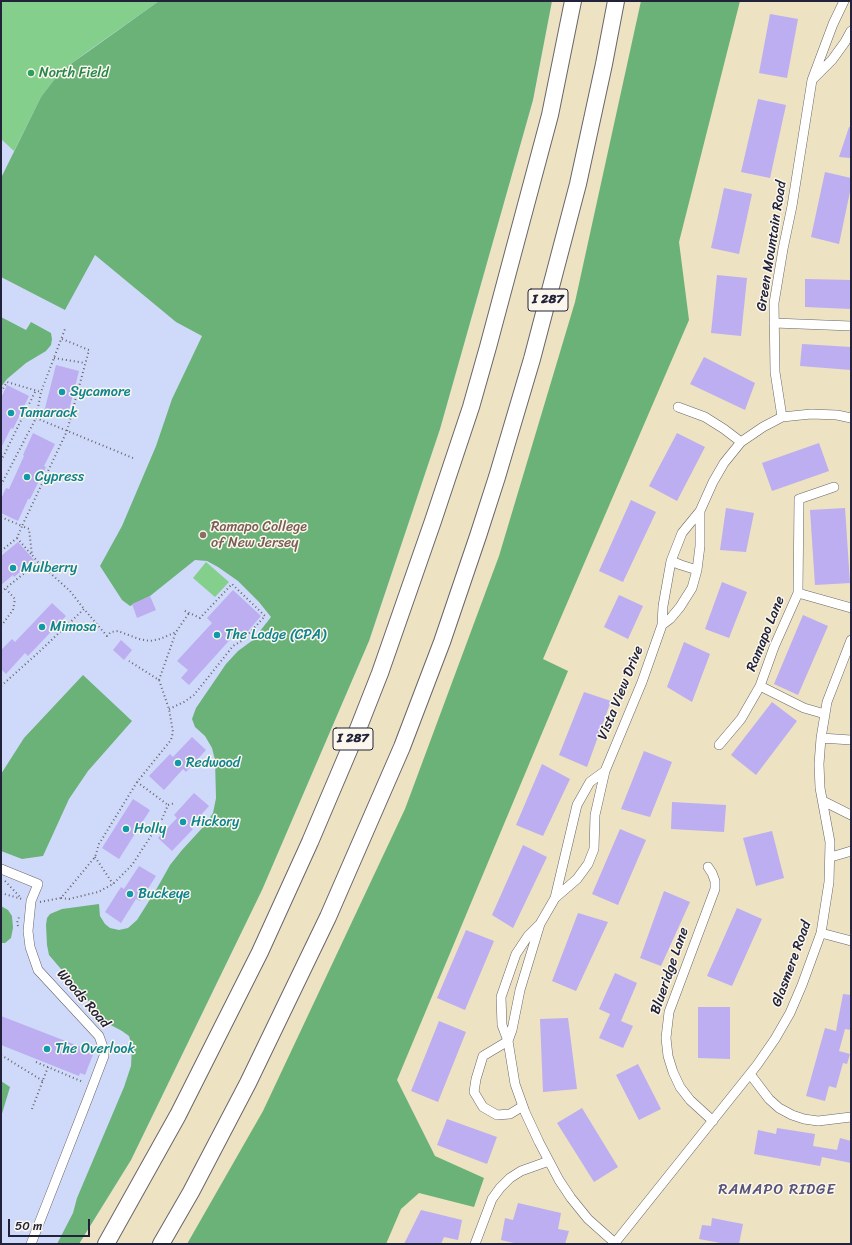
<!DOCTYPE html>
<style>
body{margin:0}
#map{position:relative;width:852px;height:1245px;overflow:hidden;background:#ede2c1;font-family:Sriracha,sans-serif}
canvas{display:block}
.frame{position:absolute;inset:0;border:2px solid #22223b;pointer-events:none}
.scale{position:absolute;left:8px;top:1219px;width:82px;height:18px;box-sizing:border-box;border:2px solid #22223b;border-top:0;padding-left:5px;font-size:12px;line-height:14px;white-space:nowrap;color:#22223b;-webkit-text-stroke:3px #fbf7ec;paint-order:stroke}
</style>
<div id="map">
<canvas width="852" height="1245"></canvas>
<div class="frame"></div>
<div class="scale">50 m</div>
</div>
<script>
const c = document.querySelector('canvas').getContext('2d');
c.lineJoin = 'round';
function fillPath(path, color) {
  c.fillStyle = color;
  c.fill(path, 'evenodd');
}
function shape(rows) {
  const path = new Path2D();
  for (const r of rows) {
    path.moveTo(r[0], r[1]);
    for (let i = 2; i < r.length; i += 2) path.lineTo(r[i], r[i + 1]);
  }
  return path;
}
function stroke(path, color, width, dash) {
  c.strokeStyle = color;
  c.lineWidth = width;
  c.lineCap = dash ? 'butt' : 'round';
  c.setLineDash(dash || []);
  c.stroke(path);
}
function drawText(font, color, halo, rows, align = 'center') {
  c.font = font + ' Sriracha,sans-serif';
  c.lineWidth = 3;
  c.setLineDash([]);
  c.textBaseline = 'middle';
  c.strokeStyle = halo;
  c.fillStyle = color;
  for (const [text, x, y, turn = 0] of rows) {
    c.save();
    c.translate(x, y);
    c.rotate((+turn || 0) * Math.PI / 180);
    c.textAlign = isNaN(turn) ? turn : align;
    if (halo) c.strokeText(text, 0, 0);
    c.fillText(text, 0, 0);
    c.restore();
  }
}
fillPath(shape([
 [1,1,552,1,533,100,440,429,369,641,262,890,131,1160,79,1244,1,1244]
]), '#cfdafa');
fillPath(shape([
 [1,1,159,1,91,49,68,66,54,80,41,97,14,151,1,139],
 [206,562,229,582,215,597,193,578]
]), '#84cf8c');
fillPath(shape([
 [159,1,552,1,533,100,440,429,369,641,262,890,131,1160,79,1244,57,1244,73,1213,77,1198,124,1087,131,1066,132,1046,129,1036,122,1031,107,1023,49,955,47,945,46,925,47,918,50,914,62,909,99,904,100,916,105,924,110,928,119,930,128,928,137,920,156,890,170,865,182,850,205,825,213,813,216,798,215,760,212,748,205,736,195,727,192,719,196,708,226,664,238,651,253,640,271,617,259,602,238,581,218,567,207,561,195,560,150,596,130,606,122,600,100,566,122,526,156,446,172,399,202,336,176,322,95,255,65,310,1,277,1,178,41,97,54,80,68,66],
 [641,1,740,1,679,242,689,320,543,659,568,671,397,1080,435,1156,484,1178,474,1207,419,1193,401,1209,386,1244,187,1244,263,1111,405,809,499,556,575,302],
 [1,317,26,330,31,322,51,333,52,339,51,345,46,351,26,363,7,379,1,387],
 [83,675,132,721,88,771,69,799,43,856,22,859,1,851,1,774,24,738],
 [1,906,8,910,12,916,13,928,11,938,5,943,1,943],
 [1,1081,10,1087,1,1117]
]), '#6bb278');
fillPath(shape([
 [770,14,798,19,787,78,759,73],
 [758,99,786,105,770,178,741,172],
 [849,127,851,127,851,158,839,157],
 [825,172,851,178,851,187,839,244,811,237],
 [724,188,752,194,739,254,711,248],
 [717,275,747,278,741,336,711,333],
 [805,279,851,280,851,309,805,307],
 [802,344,851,347,851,370,800,366],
 [704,357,755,383,745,410,690,384],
 [56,365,79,371,67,418,44,412],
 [7,385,29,396,13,429,11,428,1,448,1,398],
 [33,433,55,444,44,466,46,467,30,499,28,499,18,521,1,513,1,499,6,488,9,489,24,456,23,455],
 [677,433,705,447,677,501,649,486],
 [819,443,829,471,772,491,762,463],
 [631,500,656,512,623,582,599,571],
 [726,508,754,513,746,552,720,550],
 [845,508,850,583,815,585,810,510],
 [18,542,34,560,14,577,13,575,1,585,1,556],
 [722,582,747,592,729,638,705,629],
 [233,590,261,616,242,638,236,633,189,685,181,678,188,670,177,661,212,623,207,618],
 [619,595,643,606,628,639,604,627],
 [150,596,156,610,137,618,132,604],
 [52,603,66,616,28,656,25,653,6,674,1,669,1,650,12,639,15,642],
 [803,615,828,626,798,695,774,684],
 [121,640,132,650,124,660,113,650],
 [684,642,710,654,692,702,667,687],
 [584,692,611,701,587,767,559,755],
 [772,702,797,721,756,775,731,755],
 [192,737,206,750,186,772,183,769,164,790,149,776,170,754,173,757],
 [644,751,672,762,650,817,621,809],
 [542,764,570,779,543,836,516,825],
 [194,793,209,806,190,827,193,829,172,851,158,838,177,818,174,815],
 [133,799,150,810,119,859,102,848],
 [672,802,726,805,724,832,671,829],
 [620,829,646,840,618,905,592,894],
 [772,831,784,878,756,886,743,838],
 [523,845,547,857,513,928,492,915],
 [139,866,156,876,140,901,136,899,121,923,105,912,121,887,124,889],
 [664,891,690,902,661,966,640,958],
 [737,908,762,919,732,986,707,976],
 [578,913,608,922,576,991,552,981],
 [466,930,494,941,465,1010,437,998],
 [615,973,637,983,621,1021,633,1026,623,1048,599,1038,610,1014,599,1009],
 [843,994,851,995,851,1030,845,1029,839,1051,850,1054,847,1064,843,1063,836,1088,829,1086,825,1101,806,1096,825,1028,836,1031],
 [698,1007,730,1007,730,1059,698,1058],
 [1,1016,94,1052,85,1075,80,1073,79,1076,1,1045],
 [568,1018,577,1089,543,1092,540,1019],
 [439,1021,466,1032,438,1102,411,1091],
 [638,1064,661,1109,639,1120,616,1075],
 [582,1108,618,1167,594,1182,557,1123],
 [447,1119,497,1137,487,1164,437,1145],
 [777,1128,815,1134,813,1146,837,1150,840,1138,851,1141,851,1163,822,1157,820,1166,754,1154,758,1130,776,1134],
 [518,1203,561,1213,558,1229,569,1231,565,1244,518,1244,501,1240,505,1218,513,1220],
 [421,1210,462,1220,458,1240,444,1237,441,1244,404,1244],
 [712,1218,743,1224,739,1244,726,1244,699,1239,702,1225,711,1226]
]), '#bcaef0');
const street = shape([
 [813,79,832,60,845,42,851,31],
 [774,323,851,326],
 [678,407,705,417,724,429,741,442],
 [782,417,775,372,774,303,783,249,792,206,812,80,833,24,844,1],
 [671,561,681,565,697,570],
 [798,593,851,608],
 [662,625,670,619,680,607,692,588,697,570,700,546,700,511],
 [760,686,804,708,825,714],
 [821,738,851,740],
 [719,745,741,719,760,686,774,647,798,593,799,499,834,487],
 [823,801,851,815],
 [831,857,851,851],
 [708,867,712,873,715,881,715,889,669,1012,666,1038,668,1056,673,1072,680,1087,690,1100,713,1121],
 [1,869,38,884,31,901,28,931,30,947,38,970,99,1036,104,1050,104,1056,88,1098,31,1244],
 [555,898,577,879,588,864,594,849,595,815,605,771,642,682,662,625,663,606,671,561,682,533,700,511,713,482,724,463,741,442,763,427,782,417,811,414,837,415,851,418],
 [540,924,528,936,516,954,501,997,502,1025,508,1041,515,1084,525,1112,539,1142,559,1180,571,1198,588,1219,615,1243],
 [821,933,851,941],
 [508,1041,512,1030,520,990,540,924,555,898,577,805,590,782,605,771],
 [508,1041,483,1056,476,1079,474,1092,483,1107,497,1115,510,1114,523,1106],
 [750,1074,769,1099,779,1108,792,1115,804,1119,818,1121,851,1117],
 [475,1244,492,1199,500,1188,510,1178,521,1171,549,1161],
 [614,1244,757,1065,775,1039,790,1013,802,985,821,933,829,882,830,842,820,788,819,764,821,738,827,702,851,640]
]);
const highway = shape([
 [106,1244,178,1115,260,952,310,842,358,729,380,673,433,521,471,407,488,347,550,115,573,1],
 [161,1244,191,1192,248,1083,328,917,402,747,442,642,478,536,497,477,532,359,578,184,604,64,616,1]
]);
stroke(street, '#69656a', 10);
stroke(highway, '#69656a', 18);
stroke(shape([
 [54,358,85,363],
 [1,392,7,382,41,392],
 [36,418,133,458],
 [1,461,36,390],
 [1,485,36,418,41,392,65,329],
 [1,517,22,526,67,431,89,350,62,339],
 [17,538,31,554],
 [1,551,17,538,22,526,29,529,32,555,38,562,70,591,84,609],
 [1,592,38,562],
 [1,626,13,610,15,599,6,589],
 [159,680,176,632,189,613],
 [1,686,39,652,84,609,107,636,111,632,118,631,139,639,150,641,160,639,176,632],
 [169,709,184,702,194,695,233,646,243,640,265,616,232,584,200,618,183,610],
 [137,782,168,805],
 [95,857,113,884],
 [5,881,20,897],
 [1,893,22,899],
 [61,898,69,899,98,892,113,884,132,865,162,819,168,805,175,803],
 [40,902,61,898,95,857,99,844,137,782,171,740,173,732,169,709,159,680,129,661],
 [18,926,17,923,19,917],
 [1,1055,43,1081],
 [36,1062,83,1082],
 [32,1109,48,1067]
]), '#69656a', 2, [1, 3]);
stroke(street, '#fff', 9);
stroke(highway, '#fff', 16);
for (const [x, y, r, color] of [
 [31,73,4,"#2e9e5b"],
 [62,392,4,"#0f9aa8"],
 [11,413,4,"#0f9aa8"],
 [27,477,4,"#0f9aa8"],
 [203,535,4,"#8d6e63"],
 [13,568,4,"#0f9aa8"],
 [42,627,4,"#0f9aa8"],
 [217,635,4,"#0f9aa8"],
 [178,763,4,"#0f9aa8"],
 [183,822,4,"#0f9aa8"],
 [126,829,4,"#0f9aa8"],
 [130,894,4,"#0f9aa8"],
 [47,1049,4,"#0f9aa8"]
]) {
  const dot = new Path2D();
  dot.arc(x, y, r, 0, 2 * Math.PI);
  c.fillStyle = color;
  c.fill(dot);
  stroke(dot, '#fbf7ec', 1.5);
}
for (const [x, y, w] of [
 [548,300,40],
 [353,739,40]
]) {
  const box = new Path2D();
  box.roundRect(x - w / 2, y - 11, w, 22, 3);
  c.fillStyle = '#fbf7ec';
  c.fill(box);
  stroke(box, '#22223b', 1);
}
drawText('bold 13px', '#22223b', null, [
 ["I 287",548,300],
 ["I 287",353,739]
]);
drawText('14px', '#27864d', '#fbf7ec', [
 ["North Field",39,73]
], 'left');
drawText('14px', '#22223b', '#fbf7ec', [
 ["Green Mountain Road",772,246,-81],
 ["Ramapo Lane",766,634,-68],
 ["Vista View Drive",621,693,-68],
 ["Glasmere Road",792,964,-70],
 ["Blueridge Lane",670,971,-71],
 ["Woods Road",83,999,49]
]);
drawText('14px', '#0d838f', '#fbf7ec', [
 ["Sycamore",70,392],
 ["Tamarack",19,413],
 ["Cypress",35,477],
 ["Mulberry",21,568],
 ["Mimosa",50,627],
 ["The Lodge (CPA)",225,635],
 ["Redwood",186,763],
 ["Hickory",191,822],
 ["Holly",134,829],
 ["Buckeye",138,894],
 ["The Overlook",55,1049]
], 'left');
drawText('14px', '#785e54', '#fbf7ec', [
 ["Ramapo College",211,527],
 ["of New Jersey",211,543]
], 'left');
c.letterSpacing = '1px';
drawText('15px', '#58537a', '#fbf7ec', [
 ["RAMAPO RIDGE",777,1190]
]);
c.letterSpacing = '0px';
</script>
